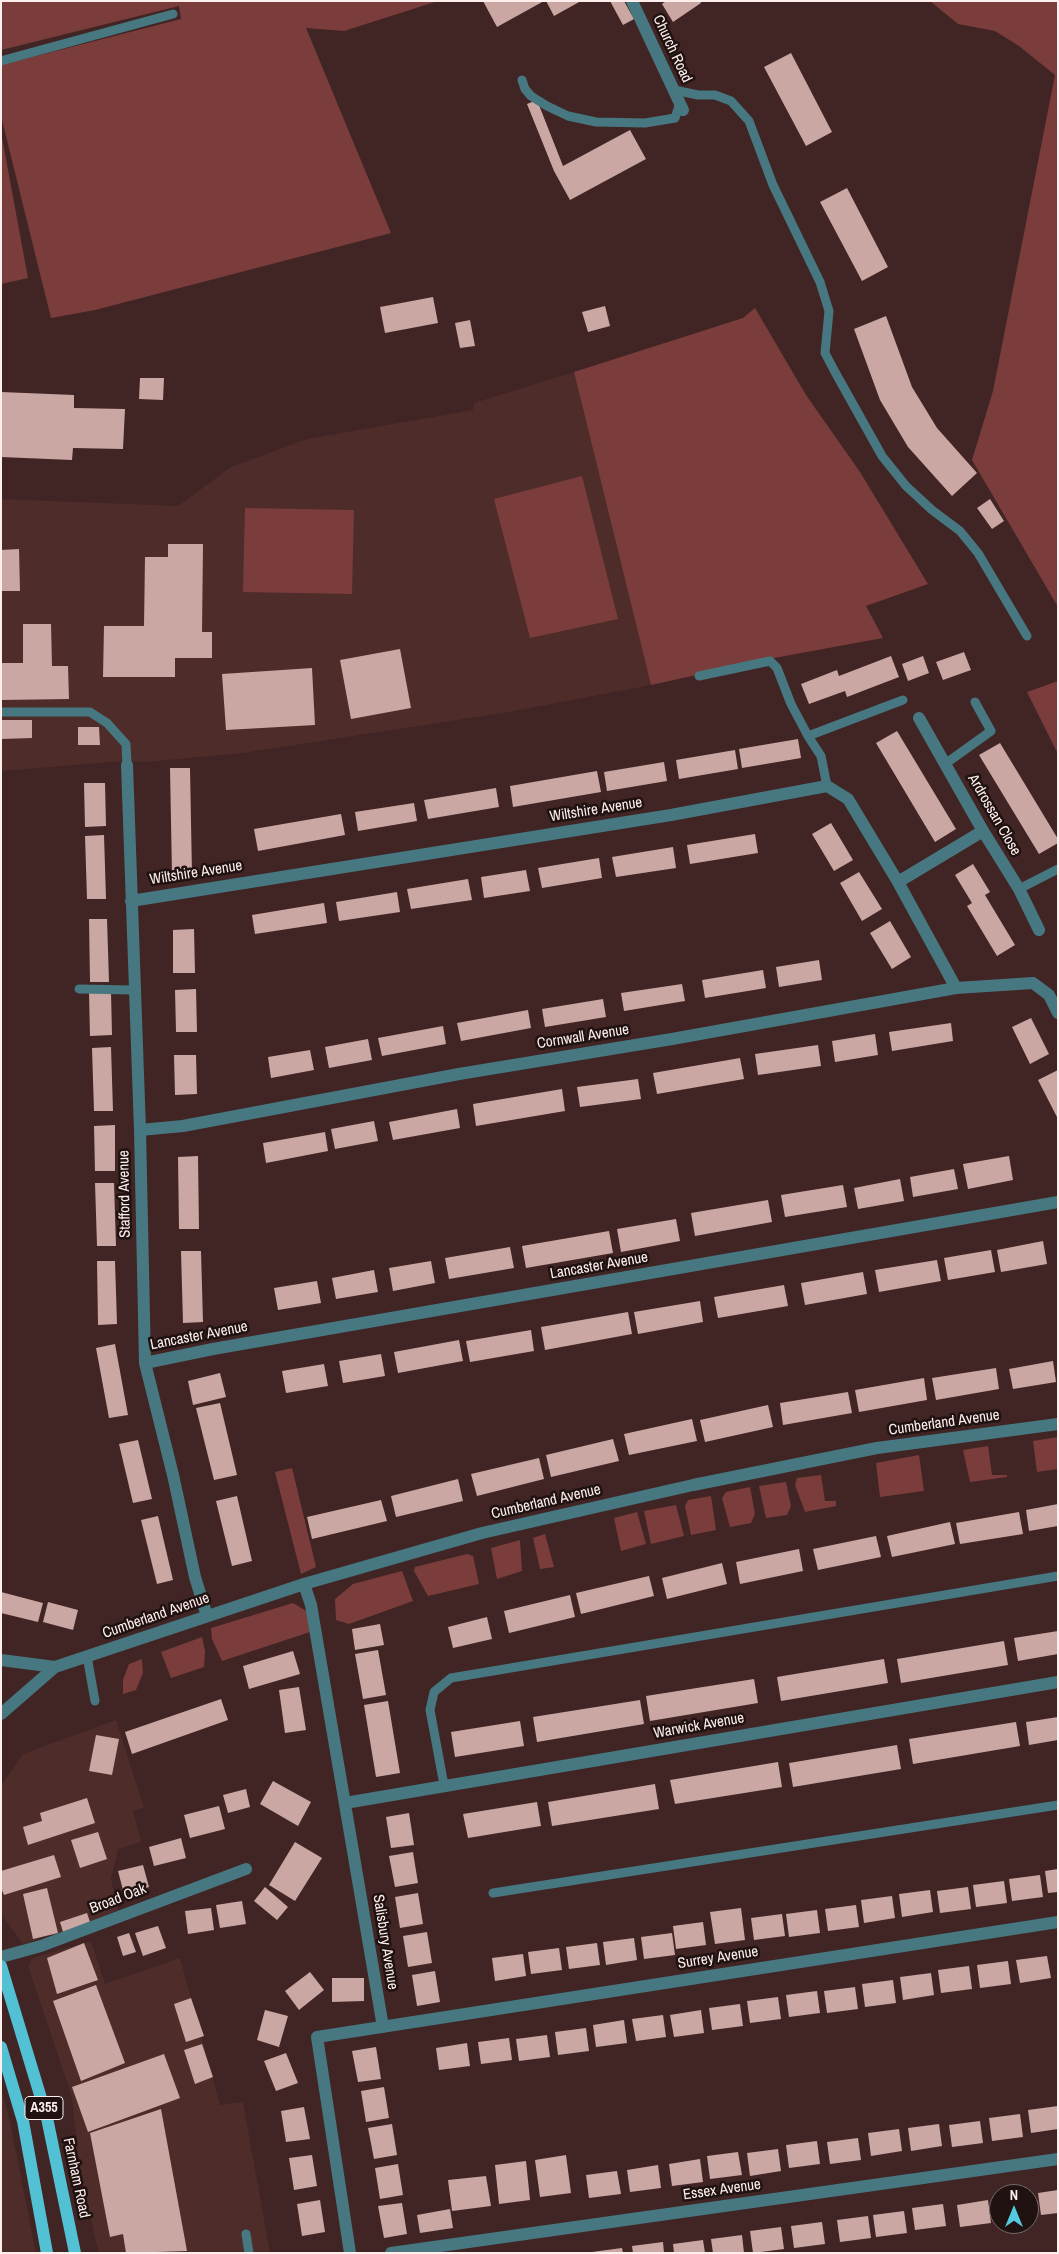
<!DOCTYPE html>
<style>
body{margin:0}
#map{position:relative;width:1059px;height:2254px;overflow:hidden;background:#402524;font-family:"Archivo Narrow",sans-serif}
canvas{display:block}
.frame{position:absolute;inset:0;border:2px solid #feefed;pointer-events:none}
.north{position:absolute;left:989px;top:2184px;width:50px;height:50px;box-sizing:border-box;background:#1f1211;border:1px solid #786a69;border-radius:50%;rotate:0deg;font-size:14px;font-weight:700;line-height:20px;text-align:center;color:#feefed}
.north::after{content:'';display:block;margin:auto;width:18px;height:22px;background:#54cade;clip-path:polygon(50% 0,100% 100%,50% 72%,0 100%)}
</style>
<div id="map">
<canvas width="1059" height="2254"></canvas>
<div class="frame"></div>
<div class="north">N</div>
</div>
<script>
const c = document.querySelector('canvas').getContext('2d');
c.lineJoin = 'round';
function fillPath(path, color) {
  c.fillStyle = color;
  c.fill(path, 'evenodd');
}
function shape(rows) {
  const path = new Path2D();
  for (const r of rows) {
    path.moveTo(r[0], r[1]);
    for (let i = 2; i < r.length; i += 2) path.lineTo(r[i], r[i + 1]);
  }
  return path;
}
function stroke(path, color, width, dash) {
  c.strokeStyle = color;
  c.lineWidth = width;
  c.lineCap = dash ? 'butt' : 'round';
  c.setLineDash(dash || []);
  c.stroke(path);
}
function drawText(font, color, halo, rows, align = 'center') {
  c.font = font + ' "Archivo Narrow",sans-serif';
  c.lineWidth = 5;
  c.setLineDash([]);
  c.textBaseline = 'middle';
  c.strokeStyle = halo;
  c.fillStyle = color;
  for (const [text, x, y, turn = 0] of rows) {
    c.save();
    c.translate(x, y);
    c.rotate((+turn || 0) * Math.PI / 180);
    c.textAlign = isNaN(turn) ? turn : align;
    if (halo) c.strokeText(text, 0, 0);
    c.fillText(text, 0, 0);
    c.restore();
  }
}
fillPath(shape([
 [574,372,651,685,509,712,243,753,146,762,123,761,1,771,1,499,178,506,231,467,307,439,473,410,474,403],
 [116,1720,144,1808,133,1811,141,1842,118,1849,111,1879,118,1910,70,1929,23,1944,1,1914,1,1786,23,1754],
 [91,1941,105,1984,180,1958,220,2105,243,2102,270,2253,102,2253,98,2251,80,2171,72,2097,28,1966,33,1958],
 [1,2090,9,2117,36,2253,1,2253]
]), '#4e2c2a');
fillPath(shape([
 [1,1,438,1,344,31,306,28,391,233,95,310,51,318,1,116,1,65,181,19,179,6,1,50],
 [930,1,1058,1,1058,607,972,460,993,391,1055,75,1019,46,995,31,958,24],
 [1,132,28,278,1,284],
 [755,308,806,395,860,472,928,584,866,606,883,638,774,658,651,685,574,372,743,318],
 [582,476,618,619,530,638,494,499],
 [245,508,354,510,352,594,243,592],
 [1058,681,1058,754,1027,692],
 [1058,1437,1058,1469,1037,1472,1033,1441],
 [988,1446,992,1475,1007,1475,1007,1477,970,1482,963,1450],
 [919,1455,924,1491,880,1497,876,1463],
 [292,1468,316,1567,301,1574,275,1472],
 [821,1475,825,1501,836,1501,836,1506,805,1512,795,1485,797,1478],
 [786,1482,791,1506,787,1515,766,1518,759,1486],
 [750,1487,755,1514,751,1523,730,1527,722,1498,726,1492],
 [711,1496,716,1530,691,1535,685,1506,688,1500],
 [676,1505,684,1536,651,1544,644,1511],
 [637,1512,646,1544,621,1551,614,1518],
 [545,1534,554,1567,540,1569,533,1538],
 [520,1540,522,1571,497,1579,491,1548],
 [467,1554,473,1556,479,1584,428,1596,414,1571,415,1567],
 [402,1571,413,1601,349,1624,336,1620,335,1599,353,1584],
 [293,1603,308,1612,310,1632,222,1661,212,1639,211,1628],
 [202,1637,205,1651,204,1667,171,1678,161,1652],
 [142,1659,143,1673,136,1690,123,1694,123,1680,129,1664]
]), '#7b3d3b');
fillPath(shape([
 [483,1,544,1,497,27],
 [546,1,581,1,554,16],
 [610,1,624,1,634,19,623,25],
 [666,1,700,1,701,3,673,22,662,4],
 [791,53,832,132,806,146,764,67],
 [537,100,563,166,630,130,646,159,570,200,554,171,527,104],
 [847,188,888,267,862,281,820,202],
 [433,297,438,323,385,333,380,307],
 [605,306,610,326,588,332,582,312],
 [886,316,912,387,937,428,977,473,952,496,908,447,880,400,854,329],
 [470,320,475,346,460,348,455,323],
 [140,378,164,378,163,400,139,399],
 [1,392,74,395,74,408,125,409,123,449,73,448,72,460,1,457],
 [990,499,1004,521,992,529,977,508],
 [168,544,203,544,202,632,212,632,212,658,175,658,175,677,103,677,104,626,144,626,145,557,168,557],
 [19,549,20,591,1,591,1,550],
 [23,624,51,624,52,666,68,666,69,699,1,700,1,663,23,663],
 [400,649,411,708,351,719,340,660],
 [964,652,971,670,943,680,936,662],
 [891,656,899,677,847,697,845,691,809,704,801,684,837,670,839,676],
 [923,656,929,673,908,681,902,664],
 [312,668,315,725,226,730,222,674],
 [1,720,32,720,32,738,1,739],
 [78,727,99,727,100,745,78,745],
 [897,731,956,829,935,842,876,743],
 [798,739,801,758,742,768,739,749],
 [1000,743,1058,839,1058,843,1039,854,979,755],
 [735,750,738,769,679,779,676,760],
 [664,762,667,781,607,791,604,772],
 [170,768,190,768,192,875,172,875],
 [597,771,601,792,513,807,510,786],
 [84,783,105,783,106,826,85,827],
 [496,788,499,807,428,819,424,800],
 [414,803,417,821,358,831,355,812],
 [341,814,345,835,258,851,254,829],
 [831,823,853,860,834,871,812,834],
 [755,834,758,853,690,864,687,845],
 [104,835,106,899,87,899,85,836],
 [673,847,676,868,616,877,612,857],
 [599,858,602,878,542,888,538,868],
 [973,864,990,892,985,895,1015,945,997,956,967,906,972,903,955,875],
 [526,870,530,891,484,898,481,877],
 [859,872,882,909,862,921,840,883],
 [468,879,472,900,411,909,407,889],
 [397,892,400,912,339,921,336,902],
 [324,903,327,923,255,934,252,915],
 [89,919,107,919,109,982,90,982],
 [890,921,911,957,892,969,870,933],
 [194,929,195,973,173,973,173,930],
 [819,960,822,980,779,987,776,967],
 [763,970,766,988,705,998,702,980],
 [682,984,685,1001,624,1011,621,993],
 [196,989,197,1032,176,1032,175,990],
 [89,992,111,992,112,1035,90,1036],
 [603,999,606,1017,545,1027,542,1009],
 [528,1010,531,1028,461,1041,457,1023],
 [1031,1018,1049,1054,1030,1064,1012,1027],
 [951,1023,953,1041,892,1051,889,1032],
 [443,1026,446,1044,382,1056,378,1038],
 [875,1034,878,1055,835,1062,832,1041],
 [368,1039,372,1060,329,1068,325,1047],
 [818,1045,821,1066,758,1075,755,1054],
 [111,1047,113,1111,94,1111,92,1048],
 [310,1050,314,1070,271,1078,268,1057],
 [174,1055,196,1055,197,1094,175,1095],
 [740,1058,744,1079,657,1094,653,1073],
 [1058,1070,1058,1119,1038,1080],
 [638,1079,641,1099,580,1107,577,1087],
 [562,1089,565,1111,476,1126,473,1104],
 [457,1109,460,1128,393,1140,389,1122],
 [374,1121,378,1141,335,1149,331,1129],
 [115,1125,115,1171,95,1171,94,1126],
 [325,1132,328,1151,266,1163,263,1143],
 [198,1156,199,1229,179,1229,178,1157],
 [1009,1156,1013,1180,968,1189,963,1164],
 [954,1169,958,1189,913,1197,910,1177],
 [900,1179,904,1201,858,1209,854,1188],
 [95,1183,114,1183,116,1246,97,1246],
 [843,1185,847,1207,785,1217,781,1195],
 [768,1200,772,1222,695,1236,691,1213],
 [676,1219,680,1241,621,1252,617,1229],
 [609,1231,613,1253,526,1268,522,1246],
 [1043,1241,1047,1264,1001,1272,997,1250],
 [510,1247,514,1268,449,1279,445,1258],
 [991,1250,995,1272,948,1280,944,1258],
 [181,1251,201,1251,203,1322,183,1323],
 [937,1260,941,1281,879,1292,875,1270],
 [97,1261,115,1261,117,1324,98,1325],
 [431,1261,435,1283,393,1291,389,1268],
 [374,1270,378,1292,336,1299,332,1278],
 [863,1272,867,1294,805,1305,801,1283],
 [317,1281,321,1303,278,1310,274,1288],
 [784,1285,788,1306,718,1318,714,1297],
 [700,1301,703,1322,638,1334,634,1312],
 [628,1312,632,1334,545,1350,541,1327],
 [531,1330,534,1351,470,1362,466,1341],
 [459,1340,463,1361,398,1373,394,1352],
 [115,1344,128,1415,109,1418,96,1348],
 [381,1354,385,1376,343,1383,339,1361],
 [1053,1361,1056,1382,1013,1389,1009,1369],
 [324,1364,328,1386,286,1393,282,1371],
 [996,1368,999,1389,936,1400,932,1378],
 [220,1373,226,1397,193,1405,188,1381],
 [924,1378,927,1400,859,1412,855,1390],
 [848,1392,852,1413,783,1425,780,1403],
 [220,1403,237,1475,214,1480,196,1408],
 [768,1405,773,1427,705,1442,700,1420],
 [692,1419,697,1441,629,1455,624,1434],
 [613,1439,619,1461,551,1477,546,1455],
 [138,1440,152,1499,133,1503,119,1444],
 [539,1458,544,1479,477,1496,471,1474],
 [458,1479,463,1501,396,1517,391,1496],
 [237,1496,252,1561,232,1566,216,1501],
 [381,1500,387,1521,312,1539,307,1517],
 [1058,1504,1058,1526,1029,1531,1026,1510],
 [1019,1512,1023,1534,960,1544,956,1523],
 [158,1516,173,1580,157,1584,141,1520],
 [950,1522,955,1544,892,1557,887,1536],
 [876,1536,881,1557,818,1570,813,1549],
 [799,1549,803,1571,740,1584,736,1562],
 [722,1563,727,1584,667,1599,662,1578],
 [649,1576,654,1596,581,1614,576,1593],
 [1,1592,43,1603,38,1622,1,1613],
 [570,1595,575,1617,509,1633,504,1611],
 [48,1602,78,1610,73,1630,43,1622],
 [487,1617,492,1639,453,1648,448,1627],
 [380,1624,384,1645,355,1650,352,1629],
 [1058,1631,1058,1654,1018,1661,1014,1638],
 [1004,1641,1008,1665,901,1683,897,1659],
 [378,1650,386,1695,363,1699,355,1654],
 [293,1651,300,1674,249,1689,243,1666],
 [884,1659,888,1683,781,1701,777,1677],
 [754,1679,758,1703,650,1721,646,1696],
 [299,1687,306,1730,285,1733,279,1690],
 [221,1699,228,1720,132,1754,125,1732],
 [640,1700,644,1724,537,1742,533,1717],
 [388,1701,400,1773,376,1777,364,1705],
 [1058,1717,1058,1740,1029,1745,1026,1722],
 [520,1721,524,1746,455,1757,451,1732],
 [1016,1722,1020,1746,913,1764,909,1739],
 [96,1735,119,1739,112,1775,89,1771],
 [897,1745,901,1769,793,1787,789,1763],
 [778,1762,782,1787,675,1804,670,1780],
 [273,1781,311,1802,298,1826,260,1804],
 [655,1784,659,1809,552,1826,548,1802],
 [246,1789,250,1807,228,1813,223,1795],
 [87,1798,95,1823,28,1845,23,1827,42,1821,40,1813],
 [537,1802,541,1826,468,1838,463,1814],
 [219,1806,225,1829,190,1838,184,1815],
 [409,1813,414,1845,391,1848,386,1817],
 [98,1832,107,1859,80,1868,71,1840],
 [181,1838,186,1858,154,1866,149,1847],
 [295,1842,322,1858,295,1901,269,1885],
 [413,1852,418,1883,395,1887,389,1856],
 [54,1855,61,1877,4,1895,1,1888,1,1871],
 [143,1865,149,1887,124,1894,118,1871],
 [1058,1869,1058,1892,1048,1893,1045,1871],
 [1040,1875,1043,1897,1012,1901,1009,1879],
 [1004,1881,1007,1903,976,1907,973,1885],
 [265,1887,288,1907,277,1920,254,1901],
 [968,1887,971,1909,940,1913,937,1891],
 [47,1888,58,1933,33,1939,23,1894],
 [930,1890,933,1912,902,1917,899,1894],
 [418,1893,423,1924,400,1928,395,1897],
 [892,1896,895,1918,864,1923,861,1900],
 [242,1901,246,1924,220,1928,216,1905],
 [856,1905,859,1927,828,1931,825,1909],
 [211,1908,214,1930,188,1934,185,1911],
 [741,1908,745,1940,715,1944,710,1912],
 [817,1910,820,1933,789,1937,786,1914],
 [87,1913,91,1925,64,1935,60,1922],
 [782,1914,785,1936,754,1940,751,1918],
 [703,1922,706,1945,676,1949,673,1926],
 [158,1926,166,1948,143,1956,135,1933],
 [427,1932,432,1963,408,1967,403,1936],
 [129,1933,136,1952,123,1956,117,1937],
 [672,1933,675,1955,644,1959,641,1937],
 [634,1938,637,1960,606,1965,603,1942],
 [84,1943,98,1980,57,1994,47,1958],
 [597,1943,600,1965,569,1969,566,1947],
 [559,1948,562,1970,531,1974,528,1952],
 [523,1954,526,1976,495,1981,492,1958],
 [1047,1956,1051,1978,1020,1983,1016,1960],
 [1008,1961,1011,1984,980,1988,977,1965],
 [969,1966,972,1989,941,1993,938,1970],
 [435,1971,440,2002,417,2006,412,1975],
 [310,1972,324,1990,299,2010,285,1991],
 [931,1973,934,1995,903,2000,900,1977],
 [332,1978,364,1978,364,2001,332,2002],
 [893,1980,896,2003,865,2007,862,1984],
 [96,1985,125,2063,81,2081,53,2001],
 [855,1987,858,2009,827,2013,824,1991],
 [817,1991,820,2013,789,2017,786,1995],
 [778,1997,781,2019,750,2023,747,2001],
 [191,1998,204,2036,186,2042,174,2004],
 [740,2004,743,2026,712,2030,709,2008],
 [265,2010,288,2016,279,2047,257,2040],
 [701,2010,704,2033,674,2037,670,2015],
 [663,2015,666,2037,636,2041,632,2019],
 [624,2020,627,2043,596,2047,593,2025],
 [586,2028,589,2051,558,2055,555,2032],
 [547,2035,550,2057,519,2061,516,2039],
 [509,2038,512,2060,481,2064,478,2042],
 [467,2043,470,2066,439,2070,436,2048],
 [202,2044,213,2077,195,2084,184,2050],
 [376,2047,381,2079,358,2082,352,2051],
 [286,2053,298,2083,276,2091,264,2061],
 [164,2054,180,2098,88,2132,72,2087],
 [384,2087,389,2118,366,2122,361,2091],
 [1058,2106,1058,2129,1031,2133,1028,2110],
 [304,2107,310,2139,286,2142,281,2111],
 [161,2109,187,2251,126,2253,123,2234,110,2237,90,2133],
 [1020,2114,1023,2137,992,2141,989,2118],
 [980,2121,983,2143,952,2147,949,2125],
 [392,2124,397,2155,374,2159,368,2128],
 [939,2124,942,2146,911,2151,908,2128],
 [899,2129,902,2151,871,2156,868,2133],
 [858,2138,861,2160,830,2164,827,2142],
 [817,2141,820,2164,789,2168,786,2145],
 [778,2149,781,2171,750,2176,747,2153],
 [738,2152,742,2175,710,2179,707,2156],
 [312,2155,317,2186,294,2190,289,2158],
 [566,2155,571,2193,540,2197,535,2160],
 [700,2159,703,2182,672,2186,669,2164],
 [526,2161,530,2200,499,2204,495,2165],
 [398,2164,403,2195,380,2199,375,2168],
 [658,2165,661,2188,630,2192,627,2170],
 [617,2171,621,2194,589,2198,586,2175],
 [486,2176,491,2206,452,2211,448,2180],
 [1058,2190,1058,2213,1041,2215,1038,2193],
 [320,2200,325,2232,302,2236,297,2204],
 [988,2200,991,2223,960,2227,957,2205],
 [402,2203,407,2234,384,2238,378,2206],
 [943,2204,946,2226,915,2230,912,2208],
 [450,2209,453,2228,420,2233,417,2215],
 [904,2211,907,2233,876,2237,873,2215],
 [868,2216,871,2238,840,2242,837,2220],
 [822,2222,825,2244,794,2248,791,2226],
 [781,2227,784,2249,753,2253,750,2231],
 [742,2235,744,2253,713,2253,711,2239],
 [703,2240,705,2253,674,2253,673,2244],
 [663,2242,664,2253,633,2253,632,2246],
 [622,2248,623,2253,592,2253,592,2252]
]), '#cba7a4');
stroke(shape([
 [1,61,173,14],
 [522,80,525,89,531,96,547,106,568,116,596,122,645,123,675,118,680,103],
 [674,90,698,95,715,95,731,101,749,121,773,185,820,282,829,311,825,353,835,372,882,456,906,486,932,510,960,531,978,553,1027,636],
 [699,676,770,661,777,668,791,704,808,736],
 [1,712,90,712,107,723,126,744,127,765],
 [945,764,991,731,975,702],
 [827,786,821,756,808,736,903,700],
 [1019,889,1058,869],
 [79,989,134,990],
 [87,1656,95,1701],
 [444,1785,430,1710,434,1692,451,1678,1058,1576],
 [493,1893,1058,1805],
 [246,2234,249,2253]
]), '#477881', 9);
stroke(shape([
 [632,1,683,110],
 [919,718,983,831,1019,889,1039,930],
 [127,765,140,1130,145,1363,173,1475,195,1577,207,1616],
 [898,882,983,831],
 [131,901,671,815,827,786,848,799,898,882,956,988],
 [140,1130,183,1126,459,1074,672,1039,956,988,1033,983,1049,995,1058,1013],
 [145,1363,213,1349,1058,1202],
 [304,1584,311,1605,383,2027],
 [345,1803,1058,1682],
 [1,1957,41,1946,246,1869],
 [350,2253,317,2037,1058,1922],
 [391,2253,1058,2159]
]), '#477881', 12);
stroke(shape([
 [1,1660,55,1667],
 [1,1714,55,1667,304,1584,482,1533,693,1485,877,1448,1058,1424]
]), '#477881', 12);
stroke(shape([
 [1,1966,47,2118,75,2253],
 [1,2047,23,2121,47,2253]
]), '#53c1d4', 12);
for (const [x, y, w] of [
 [44,2108,38]
]) {
  const box = new Path2D();
  box.roundRect(x - w / 2, y - 11.5, w, 23, 4);
  c.fillStyle = '#1f1211';
  c.fill(box);
  stroke(box, '#feefed', 1);
}
drawText('bold 14px', '#feefed', null, [
 ["A355",44,2108]
]);
drawText('15px', '#feefed', '#1f1211', [
 ["Church Road",672,49,65],
 ["Wiltshire Avenue",596,810,-9],
 ["Ardrossan Close",994,815,60],
 ["Wiltshire Avenue",196,873,-9],
 ["Cornwall Avenue",583,1037,-9],
 ["Stafford Avenue",125,1194,-91],
 ["Lancaster Avenue",599,1266,-10],
 ["Lancaster Avenue",199,1336,-11],
 ["Cumberland Avenue",944,1423,-8],
 ["Cumberland Avenue",546,1502,-13],
 ["Cumberland Avenue",156,1616,-19],
 ["Warwick Avenue",699,1726,-10],
 ["Broad Oak",118,1899,-21],
 ["Salisbury Avenue",385,1942,81],
 ["Surrey Avenue",718,1958,-9],
 ["Farnham Road",76,2178,78],
 ["Essex Avenue",722,2190,-8]
]);
</script>
